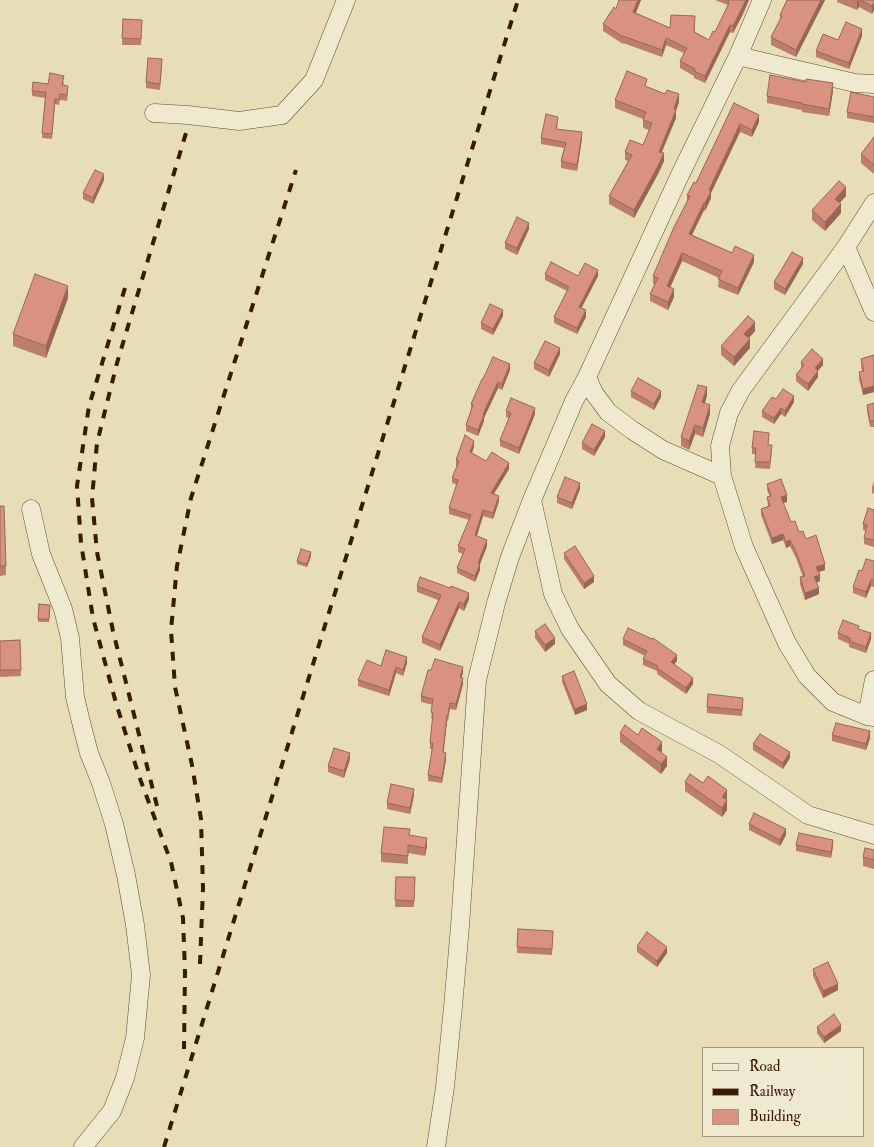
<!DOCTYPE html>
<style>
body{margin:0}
#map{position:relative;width:874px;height:1147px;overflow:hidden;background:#e7ddb7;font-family:"IM FELL Double Pica",serif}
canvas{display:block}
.legend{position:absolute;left:702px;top:1047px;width:162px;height:90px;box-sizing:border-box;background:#efe9d0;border:1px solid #a6967e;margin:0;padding:6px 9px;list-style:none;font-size:15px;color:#391a04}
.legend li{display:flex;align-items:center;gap:10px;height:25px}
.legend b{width:25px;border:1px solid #a6967e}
</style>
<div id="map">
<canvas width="874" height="1147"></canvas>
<ul class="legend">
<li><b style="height:6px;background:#efe9d0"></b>Road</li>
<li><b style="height:6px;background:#391a04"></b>Railway</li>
<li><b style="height:14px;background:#d9927f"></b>Building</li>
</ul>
</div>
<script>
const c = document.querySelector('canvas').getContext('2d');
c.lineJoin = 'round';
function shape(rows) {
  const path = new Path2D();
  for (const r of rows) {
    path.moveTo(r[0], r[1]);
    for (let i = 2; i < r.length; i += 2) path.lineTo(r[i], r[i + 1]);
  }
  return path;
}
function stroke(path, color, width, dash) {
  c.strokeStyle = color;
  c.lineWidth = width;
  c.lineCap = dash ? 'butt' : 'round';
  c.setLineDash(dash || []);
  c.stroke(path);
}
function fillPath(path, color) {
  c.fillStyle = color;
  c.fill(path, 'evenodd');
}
const minor = shape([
 [738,56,855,83,874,84],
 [154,113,188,115,239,121,282,115,314,80,346,0],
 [874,203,846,247,741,390,729,413,720,446,722,476,744,547,787,643,807,676,833,702,867,716,874,717],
 [846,247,874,312],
 [587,377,594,393,608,412,632,430,663,450,722,476],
 [532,500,553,594,570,629,608,684,639,711,719,754,808,815,874,835],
 [31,509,41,554,63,609,70,638,75,697,82,726,89,753,101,783,114,824,126,875,135,925,141,975,135,1038,125,1078,112,1111,83,1147],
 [867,716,874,680],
 [436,1147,445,1087,453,1007,460,926,477,680,496,603,510,557,532,500,574,401,587,377,679,177,738,56,762,0]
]);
stroke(minor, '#644b31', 19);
stroke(minor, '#efe9d0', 18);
stroke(shape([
 [125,288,89,406,77,486,81,543,93,618,116,703,139,776,171,862,183,918,185,972,184,1049],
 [157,806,113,631,97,552,92,498,97,443,117,363,186,133],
 [200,964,203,888,201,819,192,765,175,687,171,630,177,566,191,498,296,170],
 [164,1147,518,0]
]), '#391a04', 4, [9, 9]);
fillPath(shape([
 [619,0,641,0,636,13,670,28,695,23,695,32,709,40,715,32,728,6,728,5,715,0,749,0,742,16,733,33,730,32,705,83,694,78,694,76,680,68,680,61,684,53,666,45,662,57,623,43,623,44,603,31,603,24,616,9],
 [787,0,825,0,796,57,771,45,771,37,780,19,780,15],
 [837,0,874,0,872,14,859,7,857,10,837,2],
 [123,19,142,20,141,45,122,45],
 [862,36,849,69,816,57,816,51,838,40],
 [162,65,160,90,146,88,146,82],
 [64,82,63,86,68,92,67,101,60,100,59,105,55,104,52,139,42,138,45,98,32,96,32,91,48,84],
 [647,87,679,102,676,110,676,118,661,153,664,161,658,174,634,218,609,204,609,196,628,161,625,160,625,152,643,145,649,130,643,128,643,119,615,108,615,100],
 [833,91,829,116,802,112,802,110,767,103,767,96],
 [874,97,874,123,847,118,847,112],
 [734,103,759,122,752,137,740,132,711,193,711,198,705,211,704,210,692,235,754,262,738,295,718,287,719,278,682,261,670,288,674,297,668,310,650,301,650,294,655,284,653,284,653,276,687,201,687,195,696,183],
 [558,123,557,129,582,138,577,171,561,168,561,161,564,148,541,144,541,138],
 [874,137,874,174,861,163,861,154],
 [104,180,93,204,83,199,83,193],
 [846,196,840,203,841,213,825,231,812,220,812,210],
 [529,229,517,255,505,249,505,243],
 [803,264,785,295,774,289,774,282],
 [545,274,578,276,598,276,581,308,586,317,577,334,554,323,554,317,567,291,545,280],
 [68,298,46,358,13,346,13,334],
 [503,316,493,335,481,329,481,323],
 [755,331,749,338,750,348,734,366,721,355,721,346],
 [560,354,549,377,534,369,534,363],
 [874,355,874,392,863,395,859,379,859,372,862,372,861,365,861,359],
 [801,362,823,365,818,371,818,377,808,391,796,381,796,375,801,368],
 [510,370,502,390,498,388,484,418,484,421,478,436,466,431,466,425,471,410,471,404,483,379],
 [631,391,661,397,654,410,631,397],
 [707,396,705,403,710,414,703,437,695,434,689,450,681,446,681,437],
 [776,399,794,402,785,417,781,414,774,424,762,417,762,411],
 [874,403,874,427,870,427,867,411,867,405],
 [506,411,535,414,519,454,500,446,500,440,509,418,506,417],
 [605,437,594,456,582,449,582,443],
 [769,439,768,445,772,451,770,469,755,468,756,454,752,454,752,448],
 [474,447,472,453,486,461,509,469,494,494,499,501,493,519,483,516,477,536,487,546,480,564,480,570,475,582,457,573,457,568,463,554,458,552,458,546,469,520,449,514,449,508,457,485,452,483,452,478,457,466,456,466,456,460],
 [874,481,874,494,872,493,872,487],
 [767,484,787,502,783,503,791,522,799,532,806,539,825,570,818,572,820,581,816,583,819,594,805,600,800,584,800,577,803,577,796,558,790,546,786,548,783,540,772,544,761,515,761,509,768,506,767,497,770,497,767,490],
 [580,489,572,509,557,503,557,497],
 [0,506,4,506,6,575,0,576],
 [874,510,874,547,864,544,864,538,866,531,863,530,863,524],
 [564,553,594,582,584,589,564,559],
 [311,556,307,567,297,564,297,561],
 [874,561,874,587,871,586,866,598,853,593,853,587,862,571],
 [417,586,469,599,464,611,459,608,440,651,422,643,422,637,438,600,417,592],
 [50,605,49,622,38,622,38,619],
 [859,629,871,639,866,653,849,647,849,644,838,639,838,633],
 [535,631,555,644,545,652,535,638],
 [623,639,677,661,674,664,693,684,686,694,657,674,657,671,643,665,643,659,645,656,623,645],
 [20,640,21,676,0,677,0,641],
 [407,663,403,676,396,673,389,696,358,686,358,680,381,666],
 [431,670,463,673,461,677,463,684,456,710,450,709,448,721,447,721,443,752,446,759,442,783,428,781,428,775,432,749,430,749,430,743,433,718,431,718,433,705,421,702,421,696],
 [562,676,587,710,575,715,562,682],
 [743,704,742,716,707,713,707,707],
 [620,733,662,751,661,753,667,766,661,774,620,742],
 [832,735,870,738,866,750,832,741],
 [753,744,790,758,783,769,753,750],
 [350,759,344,778,328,772,328,766],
 [685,782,727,799,727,810,722,817,685,791],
 [414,795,410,814,387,809,387,803],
 [749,824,786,835,780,846,749,830],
 [410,835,427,846,425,856,408,853,408,864,381,862,381,853],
 [796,845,833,846,831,858,796,851],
 [874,850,874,869,863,866,863,857],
 [396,877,415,877,414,907,395,907],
 [518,929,553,931,552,955,517,953],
 [637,946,667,953,657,967,637,952],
 [813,969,838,990,823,998,813,976],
 [817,1027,841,1031,824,1043,817,1033]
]), '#bb7e6d');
fillPath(shape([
 [638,0,641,0,633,19,633,12],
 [746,0,749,0,742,16,733,33,733,26],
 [821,0,825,0,796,57,796,50],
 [859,0,859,7,857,10,857,2],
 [874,3,874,10,872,14,872,6],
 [730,25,730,32,705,83,705,76],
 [862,29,862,36,849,69,849,63],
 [666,38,666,45,662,57,662,50],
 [833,83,833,91,829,116,829,109],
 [679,94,679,102,676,111,676,110,676,118,659,159,659,152],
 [759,115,759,122,752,137,752,130],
 [740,124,740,132,711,193,711,198,705,211,705,203,709,190],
 [582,132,582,138,577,171,577,165],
 [664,153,664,161,658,174,634,218,634,210],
 [104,174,104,180,93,204,93,198],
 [846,187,846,196,835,208,835,199],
 [704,203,704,210,689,241,689,234],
 [841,204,841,213,825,231,825,222],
 [529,223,529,229,517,255,517,248],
 [682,253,682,261,667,294,667,286],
 [754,255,754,262,738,295,738,288],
 [803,258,803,264,785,295,785,289],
 [598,270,598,276,579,313,579,307],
 [68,286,68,298,46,358,46,346],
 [674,289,674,297,668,310,668,302],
 [503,310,503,316,493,335,493,329],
 [586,310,586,317,577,334,577,328],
 [755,322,755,331,744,343,744,334],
 [750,339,750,348,734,366,734,357],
 [560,348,560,354,549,377,549,370],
 [823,359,823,365,815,374,815,368],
 [510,364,510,370,502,390,502,384],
 [818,371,818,377,808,391,808,384],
 [498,382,498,388,484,418,484,421,478,436,478,430,483,414],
 [874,386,874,392,863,395,863,389],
 [707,387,707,396,702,411,702,402],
 [661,391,661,397,654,410,654,404],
 [794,396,794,402,785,417,785,411],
 [710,405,710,414,703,437,703,428],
 [535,408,535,414,519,454,519,448],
 [781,408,781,414,774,424,774,418],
 [695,425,695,434,689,450,689,441],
 [605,431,605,437,594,456,594,450],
 [474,441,474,447,470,458,470,452],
 [509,463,509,469,491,498,491,493],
 [580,483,580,489,572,509,572,503],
 [787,495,787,502,781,504,781,497],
 [499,496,499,501,493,519,493,513],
 [483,510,483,516,475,541,475,535],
 [783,534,783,540,772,544,772,538],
 [487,540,487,546,478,569,478,563],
 [790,540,790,546,786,548,786,542],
 [311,552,311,556,307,567,307,564],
 [480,564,480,570,475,582,475,576],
 [825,564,825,570,816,573,816,567],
 [820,575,820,581,814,584,814,577],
 [594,576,594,582,584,589,584,583],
 [871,580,871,586,866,598,866,592],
 [819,588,819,594,805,600,805,593],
 [469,593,469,599,464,611,464,604],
 [459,602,459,608,440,651,440,645],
 [871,633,871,639,866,653,866,647],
 [555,638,555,644,545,652,545,645],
 [677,655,677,661,671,668,671,662],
 [407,657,407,663,403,676,403,670],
 [396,667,396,673,389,696,389,690],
 [463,667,463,673,460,683,460,677],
 [463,678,463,684,456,710,456,704],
 [693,678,693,684,686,694,686,688],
 [587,704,587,710,575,715,575,709],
 [447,715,447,721,443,758,443,752],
 [870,731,870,738,866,750,866,744],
 [662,742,662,751,657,758,657,749],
 [790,752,790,758,783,769,783,763],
 [350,753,350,759,344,778,344,771],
 [446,753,446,759,442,783,442,778],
 [667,757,667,766,661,774,661,764],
 [414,789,414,795,410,814,410,808],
 [727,790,727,799,722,806,722,797],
 [727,800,727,810,722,817,722,808],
 [786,829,786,835,780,846,780,840],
 [427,838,427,846,425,856,425,848],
 [833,840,833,846,831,858,831,852],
 [667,947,667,953,657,967,657,961],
 [838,984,838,990,823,998,823,991],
 [841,1025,841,1031,824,1043,824,1037]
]), '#986659');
const building = shape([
 [619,0,638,0,633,12,670,28,671,15,695,16,694,32,709,40,713,31,715,32,729,3,728,3,729,0,746,0,733,26,730,25,705,76,694,71,695,69,680,61,687,48,666,38,662,50,623,36,623,37,603,24,614,7,616,9,619,0],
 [787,0,821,0,796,50,771,37,782,16,780,15,787,0],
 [860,0,874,0,874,3,872,6,860,0],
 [123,19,142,20,141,39,122,38,123,19],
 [846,22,862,29,849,63,816,51,823,34,838,40,846,22],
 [148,58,162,59,160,84,146,82,148,58],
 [627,71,647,79,645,86,665,94,667,90,679,94,674,109,676,110,659,152,664,153,658,166,634,210,609,196,632,155,625,152,630,140,643,145,652,123,643,120,646,112,615,100,627,71],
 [50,73,64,76,62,85,68,86,67,95,60,94,59,99,55,99,52,134,42,133,46,92,32,91,33,82,48,84,50,73],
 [770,75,806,82,806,79,833,83,829,109,802,104,802,103,767,96,770,75],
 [851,92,874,97,874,117,847,112,851,92],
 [734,103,759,115,752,130,740,124,709,190,711,191,705,203,704,203,689,234,732,253,735,246,754,255,738,288,718,279,722,271,682,253,667,286,674,289,668,302,650,294,658,278,653,276,674,227,690,196,687,195,694,182,696,183,734,103],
 [546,114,558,117,556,129,582,132,577,165,561,161,566,143,541,138,546,114],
 [874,137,874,165,861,154,874,137],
 [95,170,104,174,93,198,83,193,95,170],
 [839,181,846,187,835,199,841,204,825,222,812,210,839,181],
 [517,217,529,223,517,248,505,243,517,217],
 [792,252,803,258,785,289,774,282,792,252],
 [551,262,578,276,585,263,598,270,579,307,586,310,577,328,554,317,569,287,545,274,551,262],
 [35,274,68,286,46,346,13,334,35,274],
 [490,304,503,310,493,329,481,323,490,304],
 [748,316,755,322,744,334,750,339,734,357,721,346,748,316],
 [545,341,560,348,549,370,534,363,545,341],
 [812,349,823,359,815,368,818,371,808,384,796,375,804,365,801,362,812,349],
 [874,355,874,386,863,389,859,372,864,371,861,359,874,355],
 [493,357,510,364,502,384,498,382,483,414,484,415,478,430,466,425,473,405,471,404,482,379,483,379,493,357],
 [638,378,661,391,654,404,631,391,638,378],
 [698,385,707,387,702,402,710,405,703,428,695,425,689,441,681,437,698,385],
 [783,389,794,396,785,411,781,408,774,418,762,411,772,397,776,399,783,389],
 [511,398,535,408,519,448,500,440,511,413,506,411,511,398],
 [874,403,874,421,870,421,867,405,874,403],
 [592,424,605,431,594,450,582,443,592,424],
 [754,431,769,433,768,445,772,445,770,462,755,462,756,448,752,448,754,431],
 [465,435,474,441,470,452,486,461,492,452,509,463,491,493,499,496,493,513,483,510,475,535,487,540,478,563,480,564,475,576,457,568,465,549,458,546,471,515,449,508,458,480,452,478,459,461,456,460,465,435],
 [565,477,580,483,572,503,557,497,565,477],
 [781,479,787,495,781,497,791,522,795,521,799,532,803,531,806,539,816,535,825,564,816,567,820,575,814,577,819,588,805,593,800,577,805,576,796,552,790,540,786,542,783,534,772,538,761,509,770,506,767,497,771,496,767,484,781,479],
 [0,506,4,506,6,566,0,566,0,506],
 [868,508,874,510,874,540,864,538,867,525,863,524,868,508],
 [575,546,594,576,584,583,564,553,575,546],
 [301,549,311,552,307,564,297,561,301,549],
 [866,559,874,561,874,580,871,580,866,592,853,587,859,570,862,571,866,559],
 [420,577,450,588,451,586,469,593,464,604,459,602,440,645,422,637,441,595,417,586,420,577],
 [39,604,50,605,49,619,38,619,39,604],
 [843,620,859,626,858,629,871,633,866,647,849,641,850,638,838,633,843,620],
 [545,624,555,638,545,645,535,631,545,624],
 [628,628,652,639,653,638,677,655,671,662,693,678,686,688,657,668,658,666,643,659,647,651,623,639,628,628],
 [20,640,21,670,0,670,0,641,20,640],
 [386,650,407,657,403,670,396,667,389,690,358,680,367,660,381,666,386,650],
 [435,659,463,667,460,677,463,678,456,704,450,703,448,715,447,715,443,752,446,753,442,778,428,775,433,743,430,743,433,713,431,712,433,699,421,696,428,670,431,670,435,659],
 [574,671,587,704,575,709,562,676,574,671],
 [708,694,743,698,742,710,707,707,708,694],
 [836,723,870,731,866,744,832,735,836,723],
 [625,725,638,735,642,728,662,742,657,749,667,757,661,764,620,733,625,725],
 [760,734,790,752,783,763,753,744,760,734],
 [334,748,350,753,344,771,328,766,334,748],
 [690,774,703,783,708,776,727,790,722,797,727,800,722,808,685,782,690,774],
 [391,784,414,789,410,808,387,803,391,784],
 [754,813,786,829,780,840,749,824,754,813],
 [384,827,410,829,409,835,427,838,425,848,408,845,408,856,381,853,384,827],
 [799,833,833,840,831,852,796,845,799,833],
 [865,848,874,850,874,860,863,857,865,848],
 [396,877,415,877,414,901,395,900,396,877],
 [518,929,553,931,552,949,517,947,518,929],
 [647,932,667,947,657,961,637,946,647,932],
 [828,962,838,984,823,991,813,969,828,962],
 [834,1014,841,1025,824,1037,817,1027,834,1014]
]);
fillPath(building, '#d9927f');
stroke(building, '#986659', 1);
</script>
